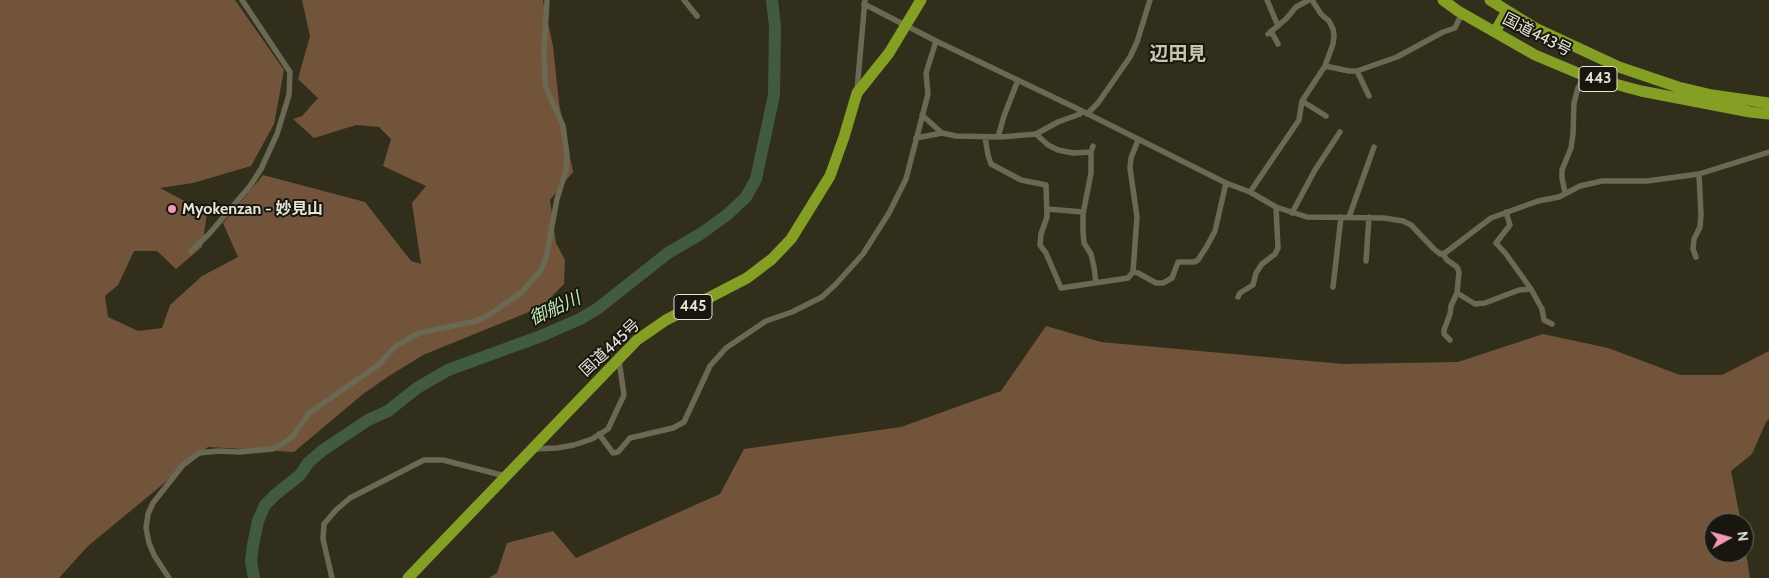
<!DOCTYPE html>
<meta charset="utf-8">
<style>
body{margin:0}
#map{position:relative;width:1769px;height:578px;overflow:hidden;background:#312f1b;font-family:Cabin,sans-serif}
canvas{display:block}
.north{position:absolute;left:1704px;top:513px;width:50px;height:50px;box-sizing:border-box;background:#18160e;border:1px solid #6a685f;border-radius:50%;rotate:83deg;font-size:14px;font-weight:700;line-height:20px;text-align:center;color:#e5e4d8}
.north::after{content:'';display:block;margin:auto;width:18px;height:22px;background:#f09ab4;clip-path:polygon(50% 0,100% 100%,50% 72%,0 100%)}
</style>
<div id="map">
<canvas width="1769" height="578"></canvas>
<div class="north">N</div>
</div>
<script>
const c = document.querySelector('canvas').getContext('2d');
c.lineJoin = 'round';
function fillPath(path, color) {
  c.fillStyle = color;
  c.fill(path, 'evenodd');
}
function shape(rows) {
  const path = new Path2D();
  for (const r of rows) {
    path.moveTo(r[0], r[1]);
    for (let i = 2; i < r.length; i += 2) path.lineTo(r[i], r[i + 1]);
  }
  return path;
}
function stroke(path, color, width, dash) {
  c.strokeStyle = color;
  c.lineWidth = width;
  c.lineCap = dash ? 'butt' : 'round';
  c.setLineDash(dash || []);
  c.stroke(path);
}
function drawText(font, color, halo, rows, align = 'center') {
  c.font = font + ' Cabin,"Noto Sans JP",sans-serif';
  c.lineWidth = 4;
  c.setLineDash([]);
  c.textBaseline = 'middle';
  c.strokeStyle = halo;
  c.fillStyle = color;
  for (const [text, x, y, turn = 0] of rows) {
    c.save();
    c.translate(x, y);
    c.rotate((+turn || 0) * Math.PI / 180);
    c.textAlign = isNaN(turn) ? turn : align;
    if (halo) c.strokeText(text, 0, 0);
    c.fillText(text, 0, 0);
    c.restore();
  }
}
fillPath(shape([
 [0,0,235,0,284,70,274,124,251,166,193,183,160,188,207,213,202,247,176,269,157,251,134,251,118,285,105,296,108,317,138,331,162,328,170,305,202,276,238,257,223,223,263,175,365,202,411,261,421,264,412,203,426,186,383,166,391,139,379,127,356,125,314,138,293,119,302,116,318,98,298,79,310,36,302,0,543,0,553,46,559,103,573,172,550,200,556,243,565,260,564,284,541,307,423,355,389,376,363,394,294,452,208,447,88,546,59,578,0,578],
 [1046,326,1101,342,1343,364,1458,362,1543,334,1608,348,1680,375,1722,375,1769,351,1769,419,1766,422,1752,454,1731,471,1741,523,1714,523,1714,553,1744,553,1744,540,1750,578,489,578,497,573,507,543,553,531,576,558,720,494,744,449,901,427,1001,391]
]), '#72543b');
stroke(shape([
 [254,578,251,561,253,545,258,521,265,505,275,495,300,475,309,462,323,450,368,420,388,411,417,388,448,370,541,336,580,319,597,309,668,253,702,233,728,214,746,197,756,179,774,95,775,26,772,0]
]), '#415b3e', 12);
stroke(shape([
 [684,0,697,16],
 [1267,0,1278,26],
 [864,4,936,41,1076,108,1226,183,1250,192,1276,207,1307,217,1384,218,1403,221,1411,225,1434,249,1440,254,1445,253,1491,218,1538,201,1559,197,1580,186,1602,181,1647,181,1699,174,1769,152],
 [1271,31,1278,44],
 [1268,34,1286,19,1296,7,1309,0],
 [1325,66,1349,71,1357,71,1397,57,1443,32,1455,28,1462,13],
 [1357,71,1369,96],
 [857,90,865,0],
 [1302,101,1326,116],
 [1087,114,1098,103,1130,57,1137,42,1150,0],
 [922,115,942,133],
 [1036,134,1048,145,1058,150,1073,153,1091,152],
 [985,137,988,155,991,164,1021,180,1046,185,1047,217,1041,234,1040,245,1046,253,1061,288,1128,278,1133,272,1138,273,1156,283,1163,283,1172,278,1178,262,1194,262,1198,260,1207,246,1215,231,1226,183],
 [998,137,1004,116,1018,80],
 [916,138,942,133,956,136,1001,137,1036,134,1058,122,1080,114,1082,111],
 [1093,146,1091,152,1091,173,1083,214,1083,232,1084,243,1091,254,1094,267,1096,283],
 [1250,192,1299,120,1302,101,1325,66,1333,44,1334,35,1333,29,1329,21,1321,14,1312,0],
 [1565,193,1562,178,1562,170,1571,148,1573,134,1574,103,1578,88,1585,76],
 [1047,209,1083,212],
 [1506,212,1510,225,1496,243,1506,254,1531,289,1542,309,1544,320,1552,324],
 [1292,213,1315,170,1340,132],
 [1349,217,1374,147],
 [191,251,209,234,250,186,261,169,277,134,289,95,290,72,242,0],
 [1443,254,1447,260,1457,267,1459,272,1457,293,1475,304,1485,303,1519,290,1531,289],
 [1696,257,1693,249,1694,239,1700,227,1701,214,1699,174],
 [1366,261,1369,217],
 [1133,272,1137,217,1130,168,1131,158,1138,140],
 [1333,287,1341,217],
 [1238,297,1240,293,1253,285,1256,273,1262,264,1275,254,1278,248,1276,207],
 [1450,340,1444,334,1444,330,1450,314,1451,306,1457,293],
 [599,434,613,453,618,452,630,438,673,428,684,422,710,366,726,348,766,321,792,312,822,297,836,284,863,254,889,213,906,179,928,94,926,73,936,41],
 [534,449,557,448,574,445,592,439,608,429,624,395,619,360],
 [169,578,154,555,149,543,146,528,148,514,153,503,183,465,199,453,218,451,239,452,272,449,284,443,293,436,309,413,377,366,396,346,419,333,476,321,489,315,522,292,541,270,546,258,557,199,566,170,567,155,563,126,545,85,544,50,547,0],
 [332,578,323,539,324,524,336,510,350,498,424,460,443,460,505,476]
]), '#6b6953', 5.5);
stroke(shape([
 [1443,0,1458,11,1535,55,1585,76,1641,91,1750,112,1769,114],
 [1490,0,1535,28,1619,67,1678,87,1712,95,1769,103],
 [1495,32,1507,11],
 [408,578,637,340,666,320,747,278,772,259,791,239,830,176,844,137,857,93,889,53,921,0]
]), '#849f23', 11);
for (const [x, y, r, color] of [
 [172,209,5,"#f09ab4"]
]) {
  const dot = new Path2D();
  dot.arc(x, y, r, 0, 2 * Math.PI);
  c.fillStyle = color;
  c.fill(dot);
  stroke(dot, '#18160e', 2);
}
for (const [x, y, w] of [
 [1598,79,38],
 [693,307,38]
]) {
  const box = new Path2D();
  box.roundRect(x - w / 2, y - 12.5, w, 25, 4);
  c.fillStyle = '#18160e';
  c.fill(box);
  stroke(box, '#e5e4d8', 1);
}
drawText('bold 15px', '#e5e4d8', null, [
 ["443",1598,79],
 ["445",693,307]
]);
drawText('16px', '#e5e4d8', '#18160e', [
 ["国道443号",1537,35,27],
 ["国道445号",610,348,-43]
]);
drawText('bold 16px', '#e5e4d8', '#18160e', [
 ["Myokenzan - 妙見山",182,209]
], 'left');
drawText('italic 18px', '#bcebb7', '#18160e', [
 ["御船川",555,309,-25]
]);
drawText('bold 19px', '#c8c6ae', '#18160e', [
 ["辺田見",1178,54]
]);
</script>
